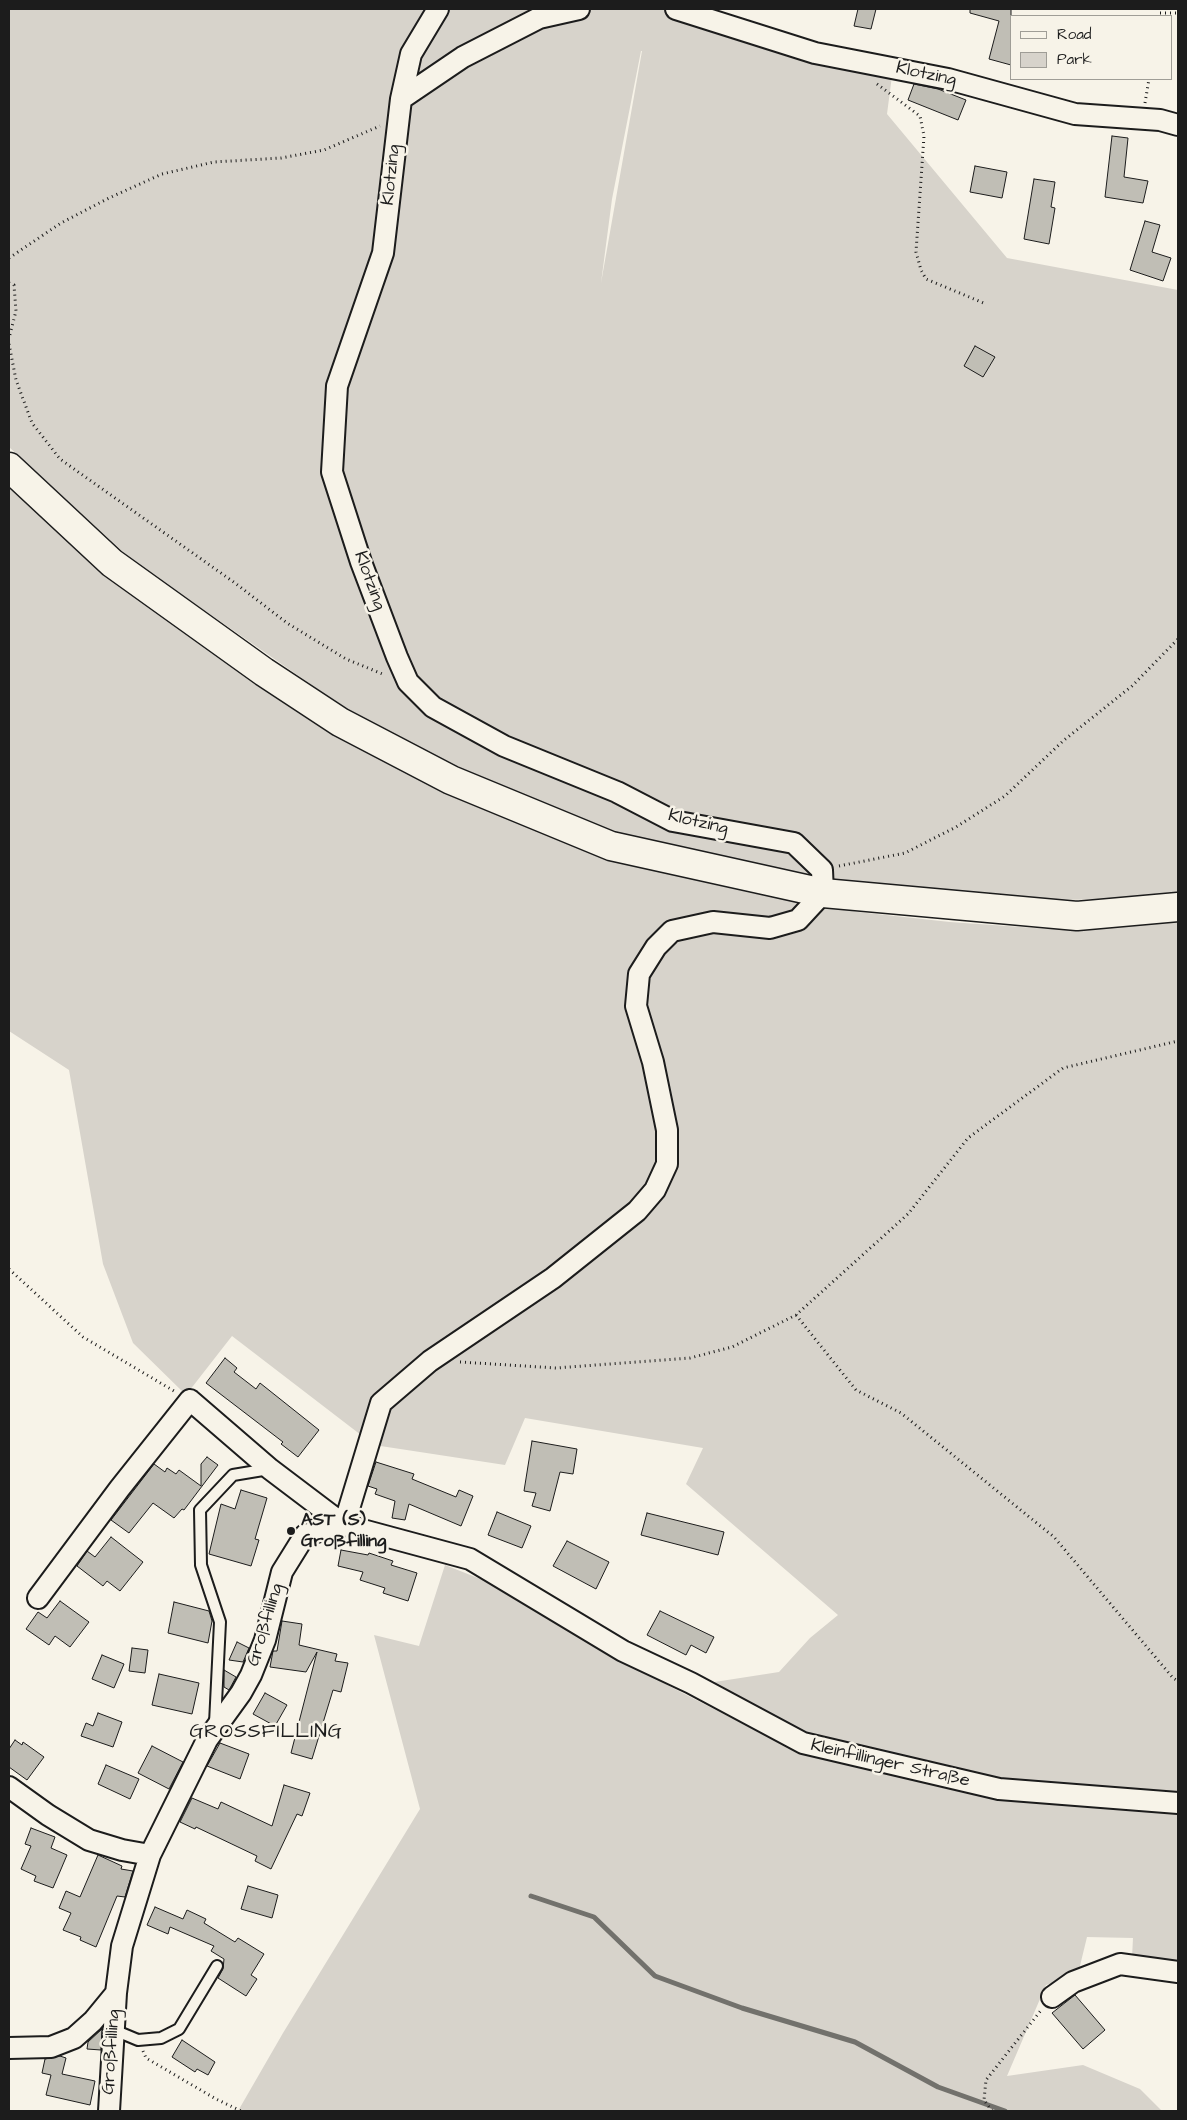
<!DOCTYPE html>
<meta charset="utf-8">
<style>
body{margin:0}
#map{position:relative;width:1187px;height:2120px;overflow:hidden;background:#f7f3e8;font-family:"Architects Daughter",sans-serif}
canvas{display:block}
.frame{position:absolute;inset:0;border:10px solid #1c1c1c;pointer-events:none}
.legend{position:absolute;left:1010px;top:15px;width:162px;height:65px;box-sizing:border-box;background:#f7f3e8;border:1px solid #9f9d96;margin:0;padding:6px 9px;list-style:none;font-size:15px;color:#1c1c1c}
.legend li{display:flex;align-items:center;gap:10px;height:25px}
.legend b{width:25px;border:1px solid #9f9d96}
</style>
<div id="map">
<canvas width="1187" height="2120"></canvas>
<div class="frame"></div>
<ul class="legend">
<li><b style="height:6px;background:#f7f3e8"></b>Road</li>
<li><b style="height:14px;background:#d7d3cb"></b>Park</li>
</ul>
</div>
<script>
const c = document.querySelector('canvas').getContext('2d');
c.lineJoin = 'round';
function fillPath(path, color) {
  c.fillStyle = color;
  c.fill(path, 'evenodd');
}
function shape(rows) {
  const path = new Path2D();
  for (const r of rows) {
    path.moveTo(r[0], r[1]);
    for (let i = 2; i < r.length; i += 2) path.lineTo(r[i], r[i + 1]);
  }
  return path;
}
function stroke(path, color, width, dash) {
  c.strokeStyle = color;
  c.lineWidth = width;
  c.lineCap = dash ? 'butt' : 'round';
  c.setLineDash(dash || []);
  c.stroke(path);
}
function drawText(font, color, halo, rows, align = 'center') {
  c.font = font + ' "Architects Daughter",sans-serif';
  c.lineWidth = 5;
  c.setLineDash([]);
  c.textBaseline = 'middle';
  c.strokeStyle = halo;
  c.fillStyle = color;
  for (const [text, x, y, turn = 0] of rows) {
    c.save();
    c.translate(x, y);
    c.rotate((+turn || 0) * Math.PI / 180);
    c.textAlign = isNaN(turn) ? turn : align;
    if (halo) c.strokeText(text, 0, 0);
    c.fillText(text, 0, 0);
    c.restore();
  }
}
fillPath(shape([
 [9,9,676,9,893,68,887,114,1007,258,1178,290,1178,896,1150,899,1043,900,784,879,630,840,450,765,339,704,132,560,9,447],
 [641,51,642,51,601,283,612,199],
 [9,482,96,560,546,831,627,864,751,893,858,912,950,922,1049,929,1178,920,1178,1799,999,1786,811,1740,708,1683,779,1672,810,1638,838,1615,686,1484,703,1448,525,1418,505,1465,374,1445,232,1336,186,1395,133,1343,103,1264,69,1070,9,1031],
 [445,1565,521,1595,671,1687,788,1747,860,1766,1178,1809,1178,1963,1132,1958,1133,1938,1087,1937,1078,1974,1046,1985,1007,2076,1083,2065,1140,2089,1162,2111,238,2111,283,2033,420,1809,374,1635,419,1646]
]), '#d7d3cb');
stroke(shape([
 [531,1896,594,1917,655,1976,742,2008,855,2042,938,2087,1005,2111]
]), '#72716c', 5);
const building = shape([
 [858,9,876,9,871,29,854,26,858,9],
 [970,9,1011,9,1011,65,989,59,999,21,970,13,970,9],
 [914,84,938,89,966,100,958,120,908,100,914,84],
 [1112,136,1128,138,1124,177,1148,181,1143,203,1105,197,1112,136],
 [975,166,1007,172,1002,198,970,192,975,166],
 [1034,179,1055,182,1051,207,1055,208,1049,244,1024,239,1034,179],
 [1145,221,1160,225,1152,252,1171,258,1163,281,1130,270,1145,221],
 [975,346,995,357,983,377,964,366,975,346],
 [225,1358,237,1368,234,1372,256,1389,260,1383,319,1430,298,1457,281,1444,283,1442,206,1383,225,1358],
 [532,1441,577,1449,573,1474,560,1472,550,1511,532,1506,536,1493,524,1491,532,1441],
 [207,1457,218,1465,184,1510,182,1509,174,1518,153,1503,129,1533,111,1520,154,1464,165,1472,167,1468,176,1474,179,1470,201,1486,201,1464,207,1457],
 [376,1462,414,1474,412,1479,456,1497,459,1490,473,1496,461,1526,409,1504,405,1520,392,1518,395,1501,375,1494,377,1489,368,1486,376,1462],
 [241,1490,267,1498,255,1539,259,1540,251,1566,209,1554,221,1504,235,1509,241,1490],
 [497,1512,531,1526,522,1548,488,1535,497,1512],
 [647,1513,724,1532,718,1555,641,1535,647,1513],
 [111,1537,143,1562,120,1591,107,1581,103,1586,77,1566,87,1551,95,1557,111,1537],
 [567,1541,609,1562,596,1589,553,1566,567,1541],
 [341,1550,368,1555,369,1553,393,1561,391,1565,417,1573,408,1601,383,1593,385,1588,360,1580,363,1572,338,1566,341,1550],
 [60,1601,89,1622,70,1647,55,1636,49,1645,26,1629,38,1612,47,1618,60,1601],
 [174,1602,209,1611,212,1621,208,1643,168,1633,174,1602],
 [660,1611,714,1637,706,1653,691,1645,686,1655,647,1635,660,1611],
 [282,1621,302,1624,299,1645,337,1654,335,1661,348,1663,341,1692,333,1690,312,1759,291,1753,317,1652,306,1672,270,1667,273,1651,277,1651,282,1621],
 [237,1642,249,1648,243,1662,229,1660,237,1642],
 [132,1648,148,1650,145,1673,129,1671,132,1648],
 [102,1655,124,1664,114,1688,92,1679,102,1655],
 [224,1670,236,1677,229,1690,224,1687,224,1670],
 [159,1674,199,1683,192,1714,152,1705,159,1674],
 [265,1693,287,1705,275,1726,253,1714,265,1693],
 [98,1713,122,1722,113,1747,81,1736,86,1723,93,1726,98,1713],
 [15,1740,22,1745,23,1742,44,1757,27,1780,9,1767,9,1749,15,1740],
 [220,1743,249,1754,240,1779,207,1766,220,1743],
 [152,1746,183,1762,169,1789,138,1773,152,1746],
 [106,1765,139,1779,130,1799,98,1784,106,1765],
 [284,1785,310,1793,302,1816,297,1814,271,1869,255,1861,257,1856,196,1827,195,1829,180,1822,192,1798,218,1809,221,1802,272,1826,284,1785],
 [31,1828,55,1837,51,1848,67,1855,53,1888,34,1881,36,1876,21,1869,31,1846,25,1844,31,1828],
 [98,1855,122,1866,121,1869,133,1871,125,1897,117,1896,96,1947,80,1940,81,1937,63,1930,71,1913,59,1908,66,1891,80,1897,98,1855],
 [248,1886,278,1895,272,1918,241,1909,248,1886],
 [155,1907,183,1919,187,1910,206,1919,204,1923,235,1942,238,1938,264,1954,251,1975,257,1979,246,1996,218,1978,223,1969,224,1959,211,1951,214,1946,170,1927,168,1934,147,1925,155,1907],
 [1075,1995,1105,2030,1083,2049,1052,2013,1075,1995],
 [102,2029,101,2050,87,2049,88,2042,102,2029],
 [182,2040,215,2062,208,2075,197,2069,195,2072,172,2057,182,2040],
 [60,2056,66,2058,62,2074,95,2081,90,2105,46,2095,51,2075,42,2073,45,2059,60,2056]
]);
fillPath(building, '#c0beb5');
stroke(building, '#1c1c1c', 1);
const lane = shape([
 [215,1723,220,1622,201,1565,200,1510,233,1475,269,1469],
 [114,2030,138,2040,161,2038,179,2029,217,1966]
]);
const street = shape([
 [676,9,815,53,948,79,1075,114,1160,120,1178,125],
 [401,99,463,57,539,18,579,9],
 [344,1525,381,1403,430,1361,553,1278,637,1211,655,1190,667,1164,667,1130,653,1062,636,1006,639,974,656,947,672,931,713,922,770,928,798,920,823,893,822,870,794,843,673,821,617,792,504,746,433,707,408,682,397,657,361,562,332,472,337,386,383,253,401,99,411,54,438,9],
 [38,1598,120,1488,190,1400,270,1469,344,1525,470,1559,623,1651,691,1683,803,1743,999,1789,1178,1803],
 [9,1787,48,1815,89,1840,122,1850,150,1855],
 [1052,1997,1073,1982,1120,1964,1178,1972],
 [9,2048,51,2047,74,2038,93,2021,116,1993],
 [109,2111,116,1993,122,1946,150,1855,207,1740,241,1693,251,1675,265,1640,282,1572,305,1535,344,1525]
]);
const secondary = shape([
 [9,467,112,563,264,672,340,722,451,780,611,846,823,893,1077,916,1178,907]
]);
stroke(lane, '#1c1c1c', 14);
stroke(street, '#1c1c1c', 24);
stroke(secondary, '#1c1c1c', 31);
stroke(shape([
 [1158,16,1158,13,1178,13],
 [877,84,920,116,924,136,916,252,921,270,926,279,986,304],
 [1145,103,1149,79],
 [9,258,61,223,109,198,162,174,214,162,281,158,324,150,380,126],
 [9,283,14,285,16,311,9,338],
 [9,344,16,380,32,423,60,459,235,583,287,623,346,659,385,675],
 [839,866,905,853,956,827,1005,796,1063,741,1132,686,1178,639],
 [9,1269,83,1337,174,1391],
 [796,1315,856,1390,901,1413,1054,1537,1173,1678,1178,1681],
 [460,1362,556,1368,690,1358,732,1347,796,1315,908,1214,968,1138,1063,1068,1178,1041],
 [143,2051,146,2058,216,2099,241,2111],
 [992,2111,984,2100,986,2080,1042,2009]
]), '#1c1c1c', 3, [1, 4]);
stroke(lane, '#f7f3e8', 10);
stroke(street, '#f7f3e8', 20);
stroke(secondary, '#f7f3e8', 28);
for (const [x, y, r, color] of [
 [291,1531,5,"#1c1c1c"]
]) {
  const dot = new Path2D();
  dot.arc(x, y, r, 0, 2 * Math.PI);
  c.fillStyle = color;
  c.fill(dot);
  stroke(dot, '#f7f3e8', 2);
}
drawText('18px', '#1c1c1c', '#f7f3e8', [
 ["Klotzing",926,75,12],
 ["Klotzing",392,175,-84],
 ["Klotzing",369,581,70],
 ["Klotzing",698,823,13],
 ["Großfilling",266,1625,-73],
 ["Kleinfillinger Straße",890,1764,13],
 ["Großfilling",112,2052,-86]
]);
drawText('bold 18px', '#1c1c1c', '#f7f3e8', [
 ["AST (S)",301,1521],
 ["Großfilling",301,1542]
], 'left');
c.letterSpacing = '1px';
drawText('20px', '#1c1c1c', '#f7f3e8', [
 ["GROSSFILLING",266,1733]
]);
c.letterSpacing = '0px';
</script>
